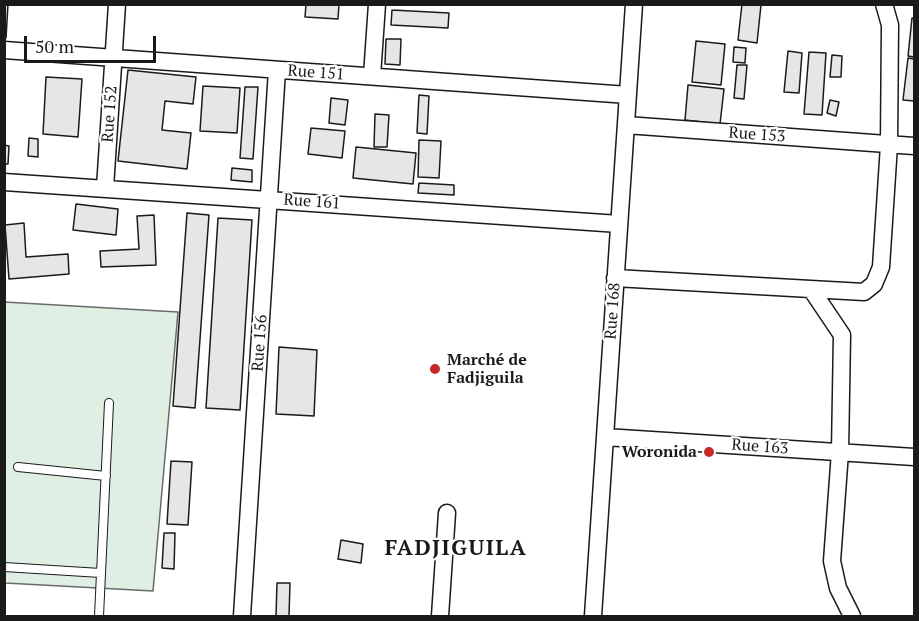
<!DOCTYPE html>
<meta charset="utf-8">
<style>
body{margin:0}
#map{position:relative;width:919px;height:621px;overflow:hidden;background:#fff;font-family:"PT Serif",serif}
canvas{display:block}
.frame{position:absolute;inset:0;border:6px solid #1a1a1a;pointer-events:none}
.scale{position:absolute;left:24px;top:36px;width:132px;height:27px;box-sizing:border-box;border:3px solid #1a1a1a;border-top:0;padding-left:8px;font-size:18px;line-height:21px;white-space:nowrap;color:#1a1a1a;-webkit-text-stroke:4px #fff;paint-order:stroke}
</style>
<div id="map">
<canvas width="919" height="621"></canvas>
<div class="frame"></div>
<div class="scale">50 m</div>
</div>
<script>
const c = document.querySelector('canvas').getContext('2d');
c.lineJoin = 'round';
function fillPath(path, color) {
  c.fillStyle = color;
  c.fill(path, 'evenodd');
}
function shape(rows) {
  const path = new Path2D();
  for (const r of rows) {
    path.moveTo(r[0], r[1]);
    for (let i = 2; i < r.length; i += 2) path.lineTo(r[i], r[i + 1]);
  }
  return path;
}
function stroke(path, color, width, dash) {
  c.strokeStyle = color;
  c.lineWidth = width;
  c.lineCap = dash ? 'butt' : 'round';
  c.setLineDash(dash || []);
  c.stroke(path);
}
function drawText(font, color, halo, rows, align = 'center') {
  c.font = font + ' "PT Serif",serif';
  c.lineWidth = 4.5;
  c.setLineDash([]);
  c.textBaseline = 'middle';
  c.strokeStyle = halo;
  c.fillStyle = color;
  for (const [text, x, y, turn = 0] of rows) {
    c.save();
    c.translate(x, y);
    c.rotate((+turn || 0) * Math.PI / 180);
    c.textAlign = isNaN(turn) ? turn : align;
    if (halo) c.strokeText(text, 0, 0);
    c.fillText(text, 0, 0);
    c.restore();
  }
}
const green = shape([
 [4,302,178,312,153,591,5,583,4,302]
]);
fillPath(green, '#e0efe3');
stroke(green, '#6a6a6a', 1.5);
const building = shape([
 [4,4,8,4,6,38,4,38,4,4],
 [306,4,339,4,338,19,305,17,306,4],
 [742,4,761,5,757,43,738,40,742,4],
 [392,10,449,13,448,28,391,25,392,10],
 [912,18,914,18,914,57,908,56,912,18],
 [386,39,401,39,400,65,385,64,386,39],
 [696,41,725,44,721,85,692,82,696,41],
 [734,47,746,48,745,63,733,62,734,47],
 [788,51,802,53,799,93,784,92,788,51],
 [809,52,826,53,822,115,804,114,809,52],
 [832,55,842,56,841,77,830,77,832,55],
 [908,58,914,59,914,101,903,100,908,58],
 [737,65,747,65,744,99,734,98,737,65],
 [128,70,196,77,193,104,165,101,162,130,191,133,187,169,118,161,128,70],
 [46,77,82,79,78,137,43,134,46,77],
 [688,85,724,89,720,124,685,120,688,85],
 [203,86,240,88,237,133,200,131,203,86],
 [245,87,258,87,253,159,240,158,245,87],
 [419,95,429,96,427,134,417,133,419,95],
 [331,98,348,100,345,125,329,123,331,98],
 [830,100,839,102,836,116,827,113,830,100],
 [375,114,389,115,387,147,374,147,375,114],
 [311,128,345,131,342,158,308,154,311,128],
 [29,138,38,139,38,157,28,156,29,138],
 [419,140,441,141,439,178,418,177,419,140],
 [4,145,9,146,8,164,4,164,4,145],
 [356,147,416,153,413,184,353,178,356,147],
 [232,168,252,170,252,182,231,180,232,168],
 [419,183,454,185,454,195,418,193,419,183],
 [76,204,118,209,116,235,73,230,76,204],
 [187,213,209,215,195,408,173,406,187,213],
 [154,215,156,265,101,267,100,251,139,249,137,216,154,215],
 [218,218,252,220,240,410,206,408,218,218],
 [24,223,26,257,68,254,69,274,9,279,5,225,24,223],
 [279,347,317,350,314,416,276,414,279,347],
 [171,461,192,462,188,525,167,524,171,461],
 [164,533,175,533,174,569,162,568,164,533],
 [341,540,363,544,361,563,338,559,341,540],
 [277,583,290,583,289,616,276,616,277,583]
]);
fillPath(building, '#e6e6e6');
stroke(building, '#1a1a1a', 1.5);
const lane = shape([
 [18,467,106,476],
 [4,567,101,573],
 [99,616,109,403]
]);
const street = shape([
 [4,50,628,95],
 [372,76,377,4],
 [626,125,914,146],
 [4,182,619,224],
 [105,188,117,4],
 [615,278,864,292,874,284,881,267,889,145,890,25,884,4],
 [811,289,842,335,840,452,832,561,838,588,852,616],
 [605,437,914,457],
 [242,616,277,70],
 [440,616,447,513],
 [593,616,634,4]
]);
stroke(lane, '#1a1a1a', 10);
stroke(street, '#1a1a1a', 19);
stroke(lane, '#fff', 8);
stroke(street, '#fff', 16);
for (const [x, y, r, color] of [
 [435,369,6,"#c62828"],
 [709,452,6,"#c62828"]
]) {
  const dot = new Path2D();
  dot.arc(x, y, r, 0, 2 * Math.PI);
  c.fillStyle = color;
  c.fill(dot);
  stroke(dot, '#fff', 2);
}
drawText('16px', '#1a1a1a', '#fff', [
 ["Rue 151",316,73,4],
 ["Rue 152",110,114,-86],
 ["Rue 153",757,135,4],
 ["Rue 161",312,202,4],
 ["Rue 168",613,311,-86],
 ["Rue 156",260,343,-86],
 ["Rue 163",760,447,4]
]);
drawText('bold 16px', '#1a1a1a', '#fff', [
 ["Marché de",447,360],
 ["Fadjiguila",447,378],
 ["Woronida",697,452,"right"]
], 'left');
c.letterSpacing = '1.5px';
drawText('bold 22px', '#1a1a1a', '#fff', [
 ["FADJIGUILA",456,549]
]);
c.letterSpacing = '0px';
</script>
